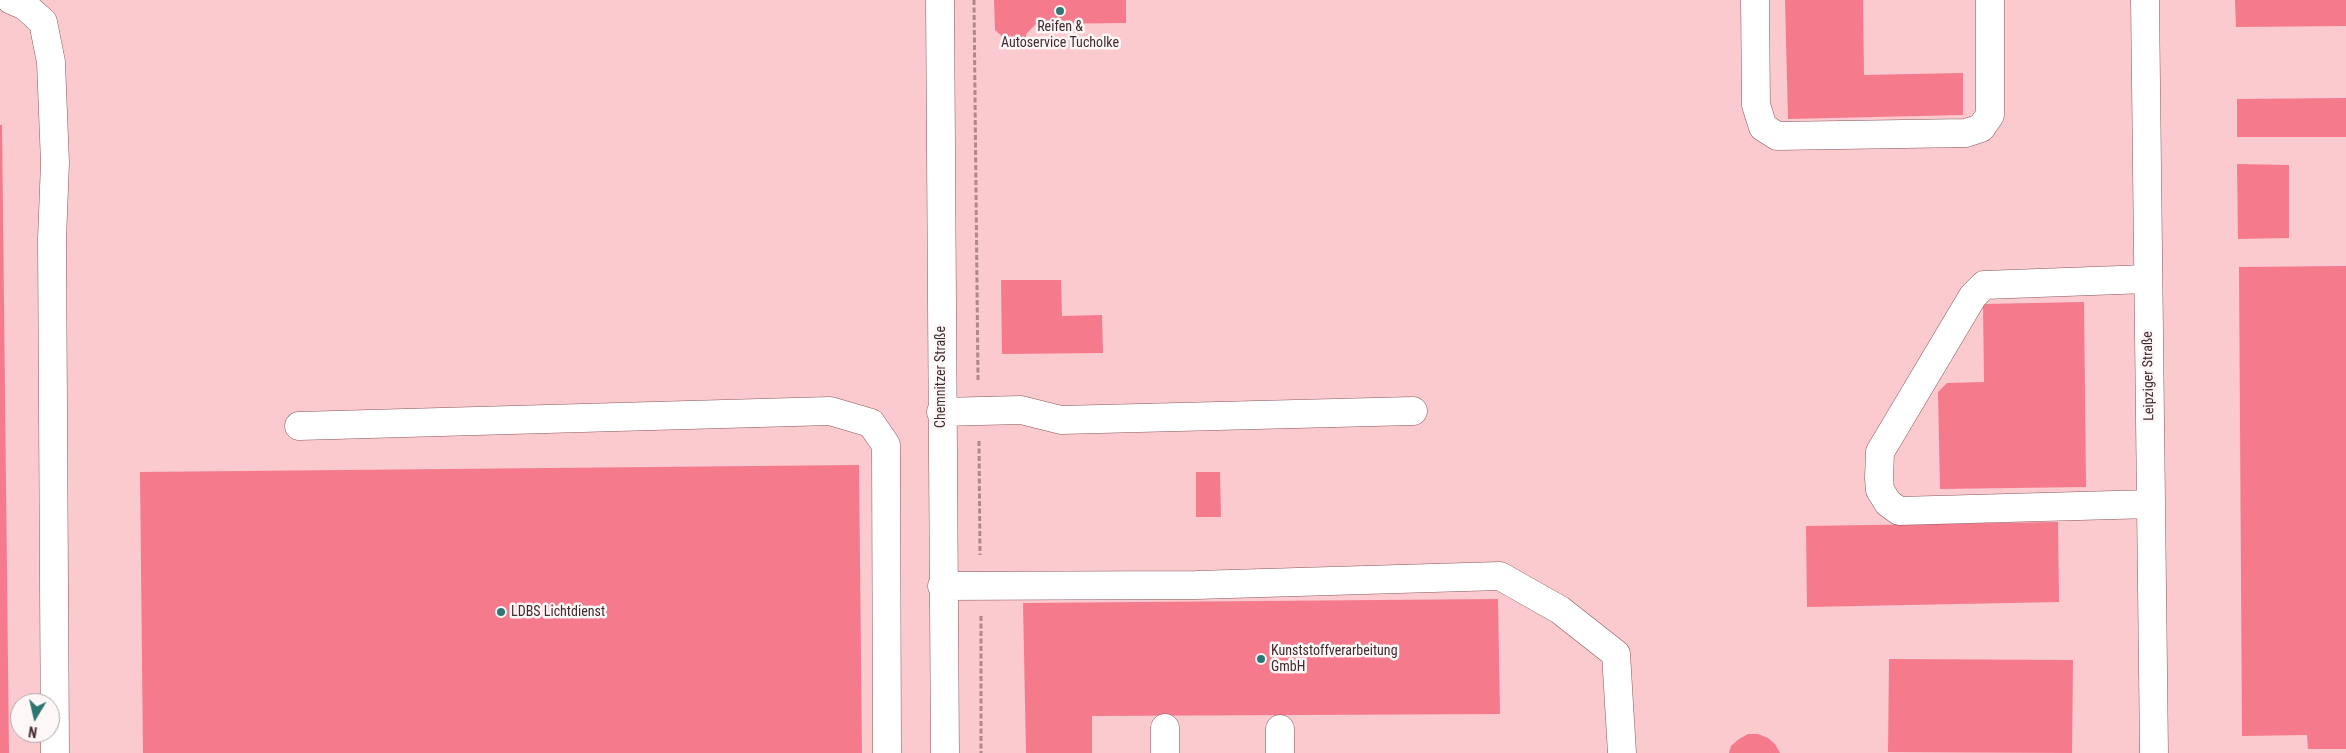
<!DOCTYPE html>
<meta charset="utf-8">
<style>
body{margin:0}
#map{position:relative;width:2346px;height:753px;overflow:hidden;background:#facace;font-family:"Roboto Condensed",sans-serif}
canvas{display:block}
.north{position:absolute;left:10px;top:693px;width:50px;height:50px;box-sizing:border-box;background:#fef7f8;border:1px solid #b2a5a7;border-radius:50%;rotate:189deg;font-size:14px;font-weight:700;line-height:20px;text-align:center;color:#412a2d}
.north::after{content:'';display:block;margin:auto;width:18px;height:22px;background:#2c7673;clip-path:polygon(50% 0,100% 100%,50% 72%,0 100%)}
</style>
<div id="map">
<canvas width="2346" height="753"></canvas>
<div class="north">N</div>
</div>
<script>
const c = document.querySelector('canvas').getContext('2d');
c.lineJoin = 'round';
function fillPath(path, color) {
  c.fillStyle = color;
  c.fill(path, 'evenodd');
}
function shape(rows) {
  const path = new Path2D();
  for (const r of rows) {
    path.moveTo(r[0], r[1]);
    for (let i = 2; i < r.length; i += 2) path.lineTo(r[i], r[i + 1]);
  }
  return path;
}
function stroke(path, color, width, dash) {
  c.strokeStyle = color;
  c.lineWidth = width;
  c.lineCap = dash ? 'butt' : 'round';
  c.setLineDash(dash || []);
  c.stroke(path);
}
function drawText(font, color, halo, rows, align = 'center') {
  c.font = font + ' "Roboto Condensed",sans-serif';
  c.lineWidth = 5;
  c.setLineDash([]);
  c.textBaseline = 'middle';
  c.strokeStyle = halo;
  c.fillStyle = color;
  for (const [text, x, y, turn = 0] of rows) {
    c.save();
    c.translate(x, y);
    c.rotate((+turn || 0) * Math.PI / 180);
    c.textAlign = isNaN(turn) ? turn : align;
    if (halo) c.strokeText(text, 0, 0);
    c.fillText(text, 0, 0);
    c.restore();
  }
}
fillPath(shape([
 [994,0,1126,0,1126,23,1036,24,1026,34,1026,39,1006,40,995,30],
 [1785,0,1863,0,1864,75,1963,73,1963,115,1788,119],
 [2235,0,2346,0,2346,26,2236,27],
 [2346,98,2346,137,2237,137,2237,99],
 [0,125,2,125,9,753,0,753],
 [2237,164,2289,165,2289,238,2238,239],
 [2346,266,2346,749,2308,749,2307,735,2242,736,2239,267],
 [1001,280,1061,280,1062,316,1102,315,1103,353,1002,354],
 [2084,302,2086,487,1940,489,1938,392,1947,383,1984,382,1983,304],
 [859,465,862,753,143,753,140,472],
 [1196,472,1220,472,1221,517,1196,517],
 [2058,522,2059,602,1807,607,1806,526],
 [1498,599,1500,714,1092,716,1092,753,1026,753,1023,603],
 [1889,659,2073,660,2072,753,1888,752],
 [1748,734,1758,734,1768,738,1775,744,1780,753,1729,753,1731,746,1739,739]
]), '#f57a8c');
const minor = shape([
 [11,0,25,6,43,22,51,62,55,163,52,239,55,753],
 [940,0,945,753],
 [1755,0,1756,105,1763,127,1777,136,1966,133,1981,128,1990,115,1990,0],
 [2145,0,2154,753],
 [2147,279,1984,285,1973,296,1880,452,1879,478,1880,490,1888,503,1899,511,2151,504],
 [941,412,1021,410,1061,420,1413,411],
 [299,426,830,411,871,423,886,445,887,753],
 [942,586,1196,585,1500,576,1560,610,1616,654,1622,753],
 [1165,728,1165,753],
 [1280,729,1280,753]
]);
stroke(minor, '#8a565c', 29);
stroke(shape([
 [974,0,978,380],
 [979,441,980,555],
 [981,616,981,753]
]), '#ae888b', 3, [5, 2.5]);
stroke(minor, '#fff', 28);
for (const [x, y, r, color] of [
 [1060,11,5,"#2c7673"],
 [501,612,5,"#2c7673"],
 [1261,659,5,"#2c7673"]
]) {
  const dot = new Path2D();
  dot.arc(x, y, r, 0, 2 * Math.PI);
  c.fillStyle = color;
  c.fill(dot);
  stroke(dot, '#fef7f8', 2);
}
drawText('14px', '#412a2d', '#fef7f8', [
 ["Reifen &",1060,27,"center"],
 ["Autoservice Tucholke",1060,43,"center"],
 ["LDBS Lichtdienst",511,612],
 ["Kunststoffverarbeitung",1271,651],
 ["GmbH",1271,667]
], 'left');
drawText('14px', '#412a2d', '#fef7f8', [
 ["Leipziger Straße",2149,376,-91],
 ["Chemnitzer Straße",941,377,-90]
]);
</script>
